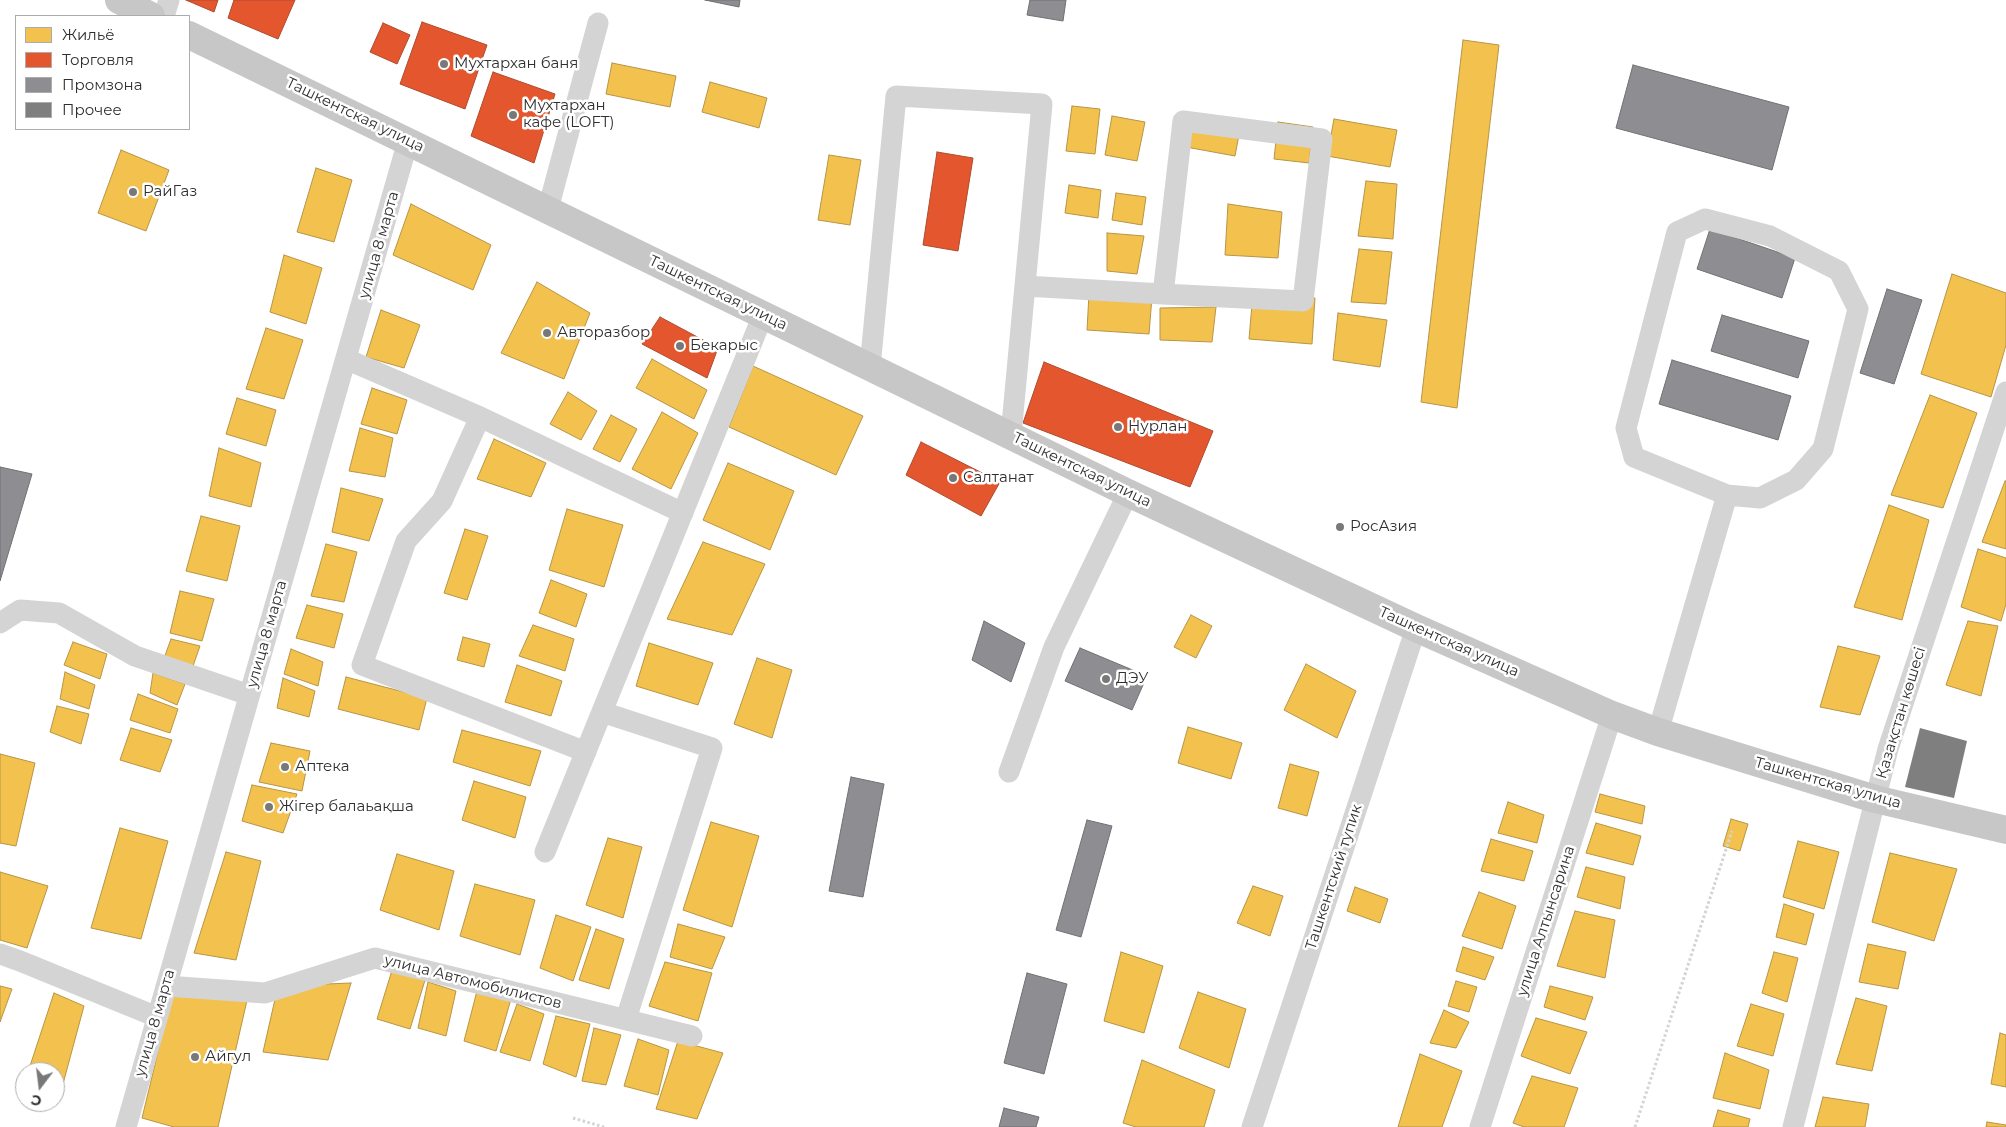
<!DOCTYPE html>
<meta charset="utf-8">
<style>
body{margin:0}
#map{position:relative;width:2006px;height:1127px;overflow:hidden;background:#fff;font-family:Montserrat,sans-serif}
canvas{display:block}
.legend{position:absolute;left:15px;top:15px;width:175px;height:115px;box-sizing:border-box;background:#fff;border:1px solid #acacac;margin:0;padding:6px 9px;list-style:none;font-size:15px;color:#2f2f2f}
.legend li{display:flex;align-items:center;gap:10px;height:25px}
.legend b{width:25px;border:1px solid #acacac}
.north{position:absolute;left:15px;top:1062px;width:50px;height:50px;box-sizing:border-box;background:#fff;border:1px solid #acacac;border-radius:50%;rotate:195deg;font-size:14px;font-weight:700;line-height:20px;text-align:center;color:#2f2f2f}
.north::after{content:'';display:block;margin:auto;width:18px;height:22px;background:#787878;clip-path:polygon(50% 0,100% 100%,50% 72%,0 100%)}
</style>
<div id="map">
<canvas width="2006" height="1127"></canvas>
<ul class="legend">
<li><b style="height:14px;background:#f2c14e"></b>Жильё</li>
<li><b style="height:14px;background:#e4572e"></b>Торговля</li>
<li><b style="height:14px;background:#8d8d92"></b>Промзона</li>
<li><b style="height:14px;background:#7f7f7f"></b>Прочее</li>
</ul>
<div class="north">С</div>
</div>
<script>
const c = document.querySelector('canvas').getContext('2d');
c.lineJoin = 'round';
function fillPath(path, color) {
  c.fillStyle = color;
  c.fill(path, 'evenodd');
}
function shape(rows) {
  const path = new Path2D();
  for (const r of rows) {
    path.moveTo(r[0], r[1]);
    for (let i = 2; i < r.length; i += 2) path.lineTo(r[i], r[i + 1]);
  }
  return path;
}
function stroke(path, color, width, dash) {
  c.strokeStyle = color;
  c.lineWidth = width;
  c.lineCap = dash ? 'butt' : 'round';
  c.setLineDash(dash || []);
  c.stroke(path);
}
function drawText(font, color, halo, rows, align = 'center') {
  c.font = font + ' Montserrat,sans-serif';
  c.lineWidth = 5;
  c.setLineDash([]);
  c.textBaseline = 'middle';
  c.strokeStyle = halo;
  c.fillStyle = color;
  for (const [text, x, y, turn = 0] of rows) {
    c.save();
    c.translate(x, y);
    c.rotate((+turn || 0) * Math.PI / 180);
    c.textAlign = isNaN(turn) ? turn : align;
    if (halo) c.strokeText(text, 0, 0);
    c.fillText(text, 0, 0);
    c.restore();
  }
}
const homes = shape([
 [1463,40,1499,45,1457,408,1421,402,1463,40],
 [612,63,676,76,670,107,606,94,612,63],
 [710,82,767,98,759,128,702,112,710,82],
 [1072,106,1100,109,1095,154,1066,151,1072,106],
 [1192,115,1241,124,1235,156,1186,147,1192,115],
 [1112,116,1145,122,1137,161,1105,155,1112,116],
 [1334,119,1397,130,1390,167,1327,156,1334,119],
 [1278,122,1313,127,1309,163,1274,159,1278,122],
 [121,150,169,170,146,231,98,213,121,150],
 [829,155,861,160,850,225,818,220,829,155],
 [316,168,352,180,334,242,297,232,316,168],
 [1366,181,1397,184,1393,239,1358,236,1366,181],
 [1069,185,1101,190,1098,218,1065,213,1069,185],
 [1116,193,1146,197,1142,225,1112,220,1116,193],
 [411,204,491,245,473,290,393,255,411,204],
 [1228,204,1282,212,1278,258,1225,255,1228,204],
 [1107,233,1144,236,1137,274,1107,271,1107,233],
 [1359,249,1392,252,1386,304,1351,302,1359,249],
 [284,255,322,268,306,324,270,312,284,255],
 [1952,274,2006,293,2006,345,1991,397,1921,374,1952,274],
 [537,282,590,313,564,379,501,353,537,282],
 [1253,293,1315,298,1312,344,1249,339,1253,293],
 [1089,294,1152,297,1149,334,1087,330,1089,294],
 [1216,307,1212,342,1160,340,1160,308,1216,307],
 [381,310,420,325,404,368,366,357,381,310],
 [1338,313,1387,320,1380,367,1333,360,1338,313],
 [266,328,303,340,284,399,246,389,266,328],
 [652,359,707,390,694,419,636,388,652,359],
 [753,366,863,416,836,475,729,427,753,366],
 [372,388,407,400,397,434,361,424,372,388],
 [568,392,597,411,581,440,550,424,568,392],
 [1930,395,1977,413,1943,508,1891,495,1930,395],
 [237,398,276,410,266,446,226,434,237,398],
 [662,412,698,433,671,489,632,469,662,412],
 [611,415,637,429,620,462,593,449,611,415],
 [360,428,393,438,385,477,349,471,360,428],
 [494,439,546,463,531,497,477,479,494,439],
 [219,448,261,463,251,507,209,496,219,448],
 [728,463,794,491,770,550,703,520,728,463],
 [2005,481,2006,481,2006,549,1982,542,2005,481],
 [341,488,383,499,369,541,332,532,341,488],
 [1889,505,1929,520,1902,620,1854,607,1889,505],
 [567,509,623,525,604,587,549,570,567,509],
 [201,516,240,526,227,581,186,571,201,516],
 [465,529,488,536,467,600,444,593,465,529],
 [703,542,765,564,732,635,667,619,703,542],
 [326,544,357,552,344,602,311,596,326,544],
 [1978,549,2006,558,2006,604,2001,621,1961,607,1978,549],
 [551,580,587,594,576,627,539,613,551,580],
 [180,591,214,599,202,641,170,633,180,591],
 [307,605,343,614,334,648,296,638,307,605],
 [1191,615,1212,626,1196,658,1174,647,1191,615],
 [1968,621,1998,626,1981,696,1946,685,1968,621],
 [533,625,574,639,565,671,519,656,533,625],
 [463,637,490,644,484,667,457,660,463,637],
 [171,639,200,646,192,669,163,661,171,639],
 [73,642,107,654,100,679,64,665,73,642],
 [649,643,713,663,698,705,636,686,649,643],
 [1838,646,1880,656,1860,715,1820,707,1838,646],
 [291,649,323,662,318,686,284,674,291,649],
 [757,658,792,670,772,738,734,724,757,658],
 [1306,664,1356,691,1337,738,1284,710,1306,664],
 [517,665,562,681,551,716,505,702,517,665],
 [65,672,95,685,89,709,60,699,65,672],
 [153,673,185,684,177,705,150,693,153,673],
 [346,677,427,698,419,730,338,709,346,677],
 [283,678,315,691,309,717,277,708,283,678],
 [138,694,178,709,170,733,130,720,138,694],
 [57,706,89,714,81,744,50,732,57,706],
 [1188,727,1242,743,1231,779,1178,763,1188,727],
 [131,728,172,740,160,772,120,760,131,728],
 [462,730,541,751,530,786,453,762,462,730],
 [271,743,310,751,302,791,259,782,271,743],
 [0,754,35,763,16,846,0,843,0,754],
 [1290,764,1319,772,1307,816,1278,808,1290,764],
 [474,781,526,797,515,838,462,820,474,781],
 [252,785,297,794,283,833,242,821,252,785],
 [1600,794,1645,806,1642,824,1595,812,1600,794],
 [1508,802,1544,815,1537,843,1498,833,1508,802],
 [1731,819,1748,824,1740,851,1723,846,1731,819],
 [711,822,759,836,732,927,683,910,711,822],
 [1596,823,1641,836,1633,865,1586,853,1596,823],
 [120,828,168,841,141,939,91,928,120,828],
 [608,838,642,847,623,918,586,905,608,838],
 [1491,839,1533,851,1524,881,1481,871,1491,839],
 [1798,841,1839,852,1824,909,1783,897,1798,841],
 [226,852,261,861,236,960,194,953,226,852],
 [1890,853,1957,869,1934,941,1872,922,1890,853],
 [397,854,454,871,439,930,380,910,397,854],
 [1586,867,1625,877,1620,909,1577,897,1586,867],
 [0,872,48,886,27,948,0,940,0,872],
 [475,884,535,900,520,955,460,936,475,884],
 [1253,886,1283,896,1270,936,1237,923,1253,886],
 [1355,887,1388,899,1380,923,1347,911,1355,887],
 [1479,892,1516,906,1502,949,1462,936,1479,892],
 [1784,904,1814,914,1806,945,1776,937,1784,904],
 [1575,911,1615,920,1605,978,1557,966,1575,911],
 [556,915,591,927,573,981,540,968,556,915],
 [678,924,725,937,712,969,670,957,678,924],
 [596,929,624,939,609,989,579,980,596,929],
 [1868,944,1906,952,1898,989,1859,982,1868,944],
 [1463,947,1494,957,1485,980,1456,971,1463,947],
 [1121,952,1163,966,1144,1033,1104,1021,1121,952],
 [1774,952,1798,958,1787,1002,1762,993,1774,952],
 [665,962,712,973,698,1021,649,1006,665,962],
 [393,967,426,977,410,1029,377,1019,393,967],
 [1456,981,1477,987,1469,1012,1448,1006,1456,981],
 [175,982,248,996,218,1127,174,1127,142,1118,175,982],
 [428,982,456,991,446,1036,418,1028,428,982],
 [351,983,328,1060,263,1052,278,986,351,983],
 [0,986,12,989,0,1022,0,986],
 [1550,986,1593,997,1585,1020,1544,1007,1550,986],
 [477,991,511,999,496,1051,464,1041,477,991],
 [1198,992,1246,1009,1229,1068,1179,1048,1198,992],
 [54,993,84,1006,60,1095,55,1094,55,1072,28,1072,54,993],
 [1856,998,1887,1006,1872,1071,1836,1064,1856,998],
 [517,1004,544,1014,530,1061,500,1052,517,1004],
 [1751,1004,1784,1014,1773,1056,1737,1046,1751,1004],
 [1444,1010,1469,1022,1456,1048,1430,1043,1444,1010],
 [556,1016,590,1024,576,1077,543,1064,556,1016],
 [1536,1018,1587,1032,1570,1074,1521,1056,1536,1018],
 [594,1028,621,1035,606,1085,582,1081,594,1028],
 [2000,1033,2006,1035,2006,1087,1991,1084,2000,1033],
 [638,1039,669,1050,658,1095,624,1086,638,1039],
 [678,1041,723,1053,697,1119,656,1109,678,1041],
 [1725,1053,1769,1070,1760,1109,1713,1098,1725,1053],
 [1420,1054,1462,1071,1442,1127,1398,1127,1420,1054],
 [1142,1060,1215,1090,1204,1127,1136,1127,1123,1123,1142,1060],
 [1532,1076,1578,1088,1564,1127,1524,1127,1513,1123,1532,1076],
 [1823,1097,1869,1104,1865,1127,1815,1127,1823,1097],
 [1718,1110,1750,1119,1748,1127,1713,1127,1718,1110],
 [1987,1122,2006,1125,2006,1127,1986,1127,1987,1122]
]);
fillPath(homes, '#f2c14e');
stroke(homes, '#b89545', 1);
const shops = shape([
 [186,0,218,0,214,12,186,0],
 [234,0,295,0,278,39,228,18,234,0],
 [422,22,487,45,465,109,400,84,422,22],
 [383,23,410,35,397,64,370,52,383,23],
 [493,72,555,94,534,163,471,136,493,72],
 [937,152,973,158,958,251,923,245,937,152],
 [660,317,718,348,707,378,642,344,660,317],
 [1044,362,1213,431,1190,487,1023,423,1044,362],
 [921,442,1000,482,981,516,906,475,921,442]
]);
fillPath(shops, '#e4572e');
stroke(shops, '#ae4b2e', 1);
const industry = shape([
 [705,0,740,0,739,7,705,0],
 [1030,0,1066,0,1063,21,1027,15,1030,0],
 [1633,65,1789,107,1772,170,1616,128,1633,65],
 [1710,229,1795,258,1782,298,1697,269,1710,229],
 [1887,289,1922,300,1894,384,1860,373,1887,289],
 [1722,315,1809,341,1798,378,1711,351,1722,315],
 [1672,360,1791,396,1778,440,1659,404,1672,360],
 [0,467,32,474,0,581,0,467],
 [984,621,1025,643,1011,682,972,660,984,621],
 [1080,648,1147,676,1132,710,1065,681,1080,648],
 [851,777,884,784,863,897,829,891,851,777],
 [1087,820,1112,826,1081,937,1056,930,1087,820],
 [1027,973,1067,984,1044,1074,1004,1063,1027,973],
 [1004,1108,1039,1117,1036,1127,999,1127,1004,1108]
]);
fillPath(industry, '#8d8d92');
stroke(industry, '#717174', 1);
fillPath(shape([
 [1920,728,1967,741,1954,798,1905,787]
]), '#7f7f7f');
stroke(shape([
 [573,1118,604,1127],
 [1635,1127,1732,831]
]), '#d4d4d4', 3, [2.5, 2.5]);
stroke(shape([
 [164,16,169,0],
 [548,209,598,23],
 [1025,286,1163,294,1303,301,1322,139,1183,121,1163,294],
 [346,359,480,417,683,513],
 [870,367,896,96,1042,104,1011,435],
 [480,417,442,501,406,541,362,665,586,752],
 [0,623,20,610,59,613,135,656,249,695],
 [602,712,712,748,626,1019],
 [1658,732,1727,495,1760,498,1796,480,1823,449,1858,309,1839,271,1770,236,1705,219,1677,232,1626,428,1634,457,1727,495],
 [1009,772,1054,647,1128,493],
 [545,852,763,315],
 [0,954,20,961,157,1017],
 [166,986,265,993,375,958,692,1036],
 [126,1127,408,141],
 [1252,1127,1416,628],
 [1480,1127,1612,715],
 [1793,1127,1888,749,2006,392]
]), '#d4d4d4', 21);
stroke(shape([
 [119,0,151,16],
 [189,35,1128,493,1416,628,1612,715,1658,732,1875,799,2006,830]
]), '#c7c7c7', 28);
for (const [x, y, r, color] of [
 [444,64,5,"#787878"],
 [513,115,5,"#787878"],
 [133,192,5,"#787878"],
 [547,333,5,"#787878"],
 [680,346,5,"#787878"],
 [1118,427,5,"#787878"],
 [953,478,5,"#787878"],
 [1340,527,5,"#787878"],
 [1106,679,5,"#787878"],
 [285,767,5,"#787878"],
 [269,807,5,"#787878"],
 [195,1057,5,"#787878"]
]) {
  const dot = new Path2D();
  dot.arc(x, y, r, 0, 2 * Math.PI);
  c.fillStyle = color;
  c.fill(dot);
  stroke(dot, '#fff', 2);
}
drawText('15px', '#2f2f2f', '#fff', [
 ["Мухтархан баня",454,64],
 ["Мухтархан",523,106],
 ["кафе (LOFT)",523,123],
 ["РайГаз",143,192],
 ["Авторазбор",557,333],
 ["Бекарыс",690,346],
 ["Нурлан",1128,427],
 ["Салтанат",963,478],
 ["РосАзия",1350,527],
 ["ДЭУ",1116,679],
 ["Аптека",295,767],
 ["Жігер балаьақша",279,807],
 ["Айгул",205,1057]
], 'left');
drawText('15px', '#2f2f2f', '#fff', [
 ["Ташкентская улица",355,115,26],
 ["улица 8 марта",379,245,-74],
 ["Ташкентская улица",718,293,26],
 ["Ташкентская улица",1082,470,26],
 ["улица 8 марта",267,634,-74],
 ["Ташкентская улица",1449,642,24],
 ["Қазақстан көшесі",1901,713,-73],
 ["Ташкентская улица",1828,783,16],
 ["Ташкентский тупик",1334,877,-72],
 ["улица Алтынсарина",1546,921,-72],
 ["улица Автомобилистов",473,982,14],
 ["улица 8 марта",155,1023,-74]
]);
</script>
